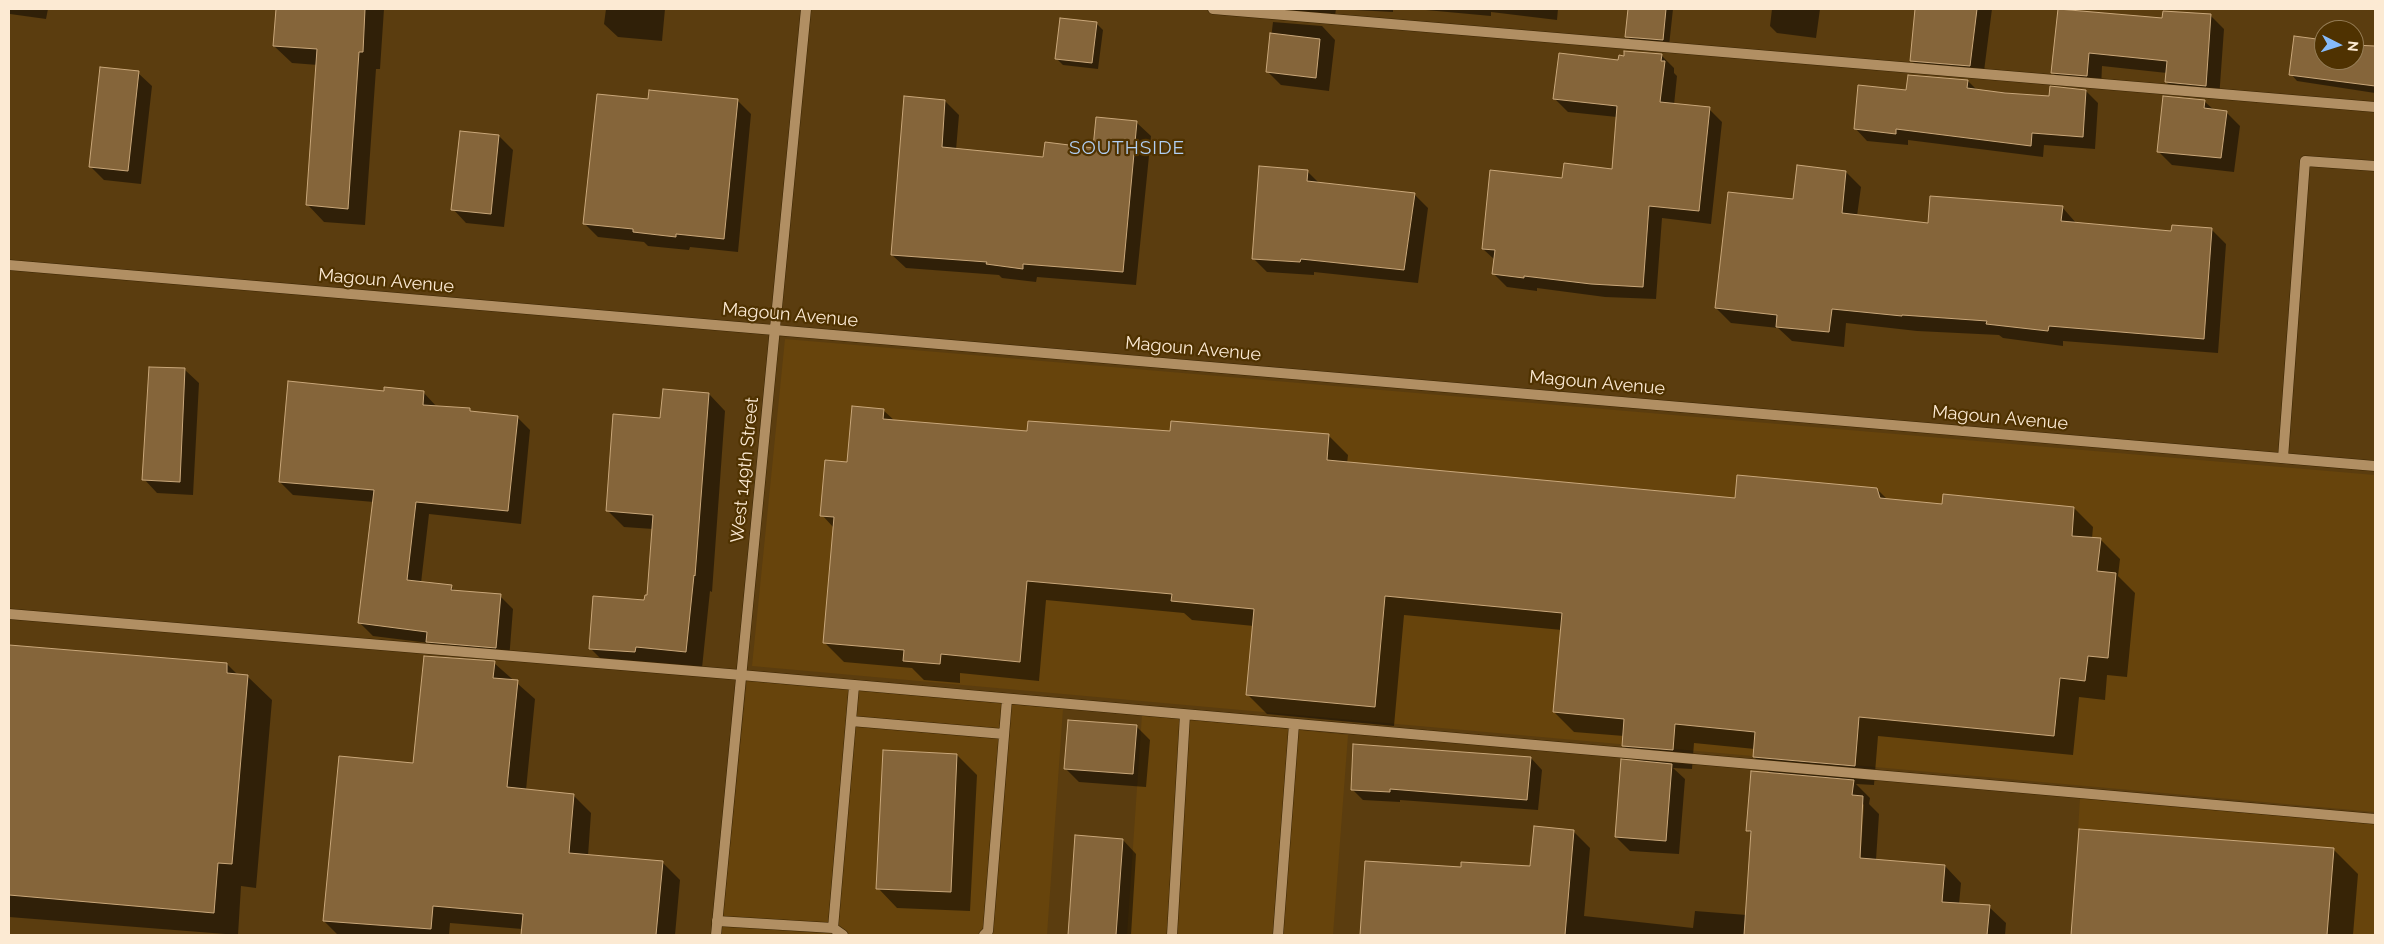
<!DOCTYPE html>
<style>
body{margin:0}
#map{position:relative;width:2384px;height:944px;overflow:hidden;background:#5b3d0f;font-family:Raleway,sans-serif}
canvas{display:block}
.frame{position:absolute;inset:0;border:10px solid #fcead3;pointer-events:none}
.north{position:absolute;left:2314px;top:20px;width:50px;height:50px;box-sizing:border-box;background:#4f3201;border:1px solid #947c55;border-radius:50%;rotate:95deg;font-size:14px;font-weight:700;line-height:20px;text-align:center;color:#fcead3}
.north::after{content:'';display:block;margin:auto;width:18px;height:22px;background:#86bbfb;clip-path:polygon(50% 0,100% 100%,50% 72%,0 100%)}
</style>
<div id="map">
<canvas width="2384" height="944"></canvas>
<div class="frame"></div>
<div class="north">N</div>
</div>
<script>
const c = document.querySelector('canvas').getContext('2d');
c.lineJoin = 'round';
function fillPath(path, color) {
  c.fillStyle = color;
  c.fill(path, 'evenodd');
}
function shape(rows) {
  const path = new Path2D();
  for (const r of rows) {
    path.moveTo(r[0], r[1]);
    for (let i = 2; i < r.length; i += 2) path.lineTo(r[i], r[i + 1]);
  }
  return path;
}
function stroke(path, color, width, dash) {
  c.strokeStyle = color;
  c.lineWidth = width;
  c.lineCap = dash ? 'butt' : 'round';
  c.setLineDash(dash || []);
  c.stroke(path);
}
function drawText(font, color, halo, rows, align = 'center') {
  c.font = font + ' Raleway,sans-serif';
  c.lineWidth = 4.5;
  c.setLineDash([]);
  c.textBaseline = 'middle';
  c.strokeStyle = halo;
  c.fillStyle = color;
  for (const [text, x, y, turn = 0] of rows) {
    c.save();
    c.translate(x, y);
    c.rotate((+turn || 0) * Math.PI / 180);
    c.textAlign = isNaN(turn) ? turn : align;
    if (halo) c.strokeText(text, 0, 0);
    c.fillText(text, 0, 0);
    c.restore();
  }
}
fillPath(shape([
 [785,339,2375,475,2375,812,752,666],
 [747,679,1063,709,1047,935,721,935],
 [1142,714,1348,735,1333,935,1127,935],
 [2080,797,2375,824,2375,935,2072,935]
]), '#67440c');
fillPath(shape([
 [9,9,48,9,46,19,10,14],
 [277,9,384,9,380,69,376,69,365,225,324,222,307,204,318,65,292,63,274,46],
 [606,9,665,9,662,41,618,37,604,24],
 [1277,9,1393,9,1393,12,1336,9,1334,22,1286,18],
 [1415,9,1558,9,1557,20,1491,12,1491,16],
 [1629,9,1673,9,1669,46,1633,43,1627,36],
 [1772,9,1820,9,1816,38,1777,33,1770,26],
 [1916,9,1992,9,1983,79,1925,74,1911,60],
 [2059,9,2163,19,2210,15,2224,29,2219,99,2180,96,2166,82,2167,73,2102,66,2101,89,2066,86,2052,72],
 [1273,22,1322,26,1335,40,1329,91,1281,85,1267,71],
 [1096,23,1103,30,1098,69,1063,65,1056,58],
 [2324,41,2324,60,2354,60,2354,46,2375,47,2375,93,2297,81,2291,74],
 [1661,55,1674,68,1674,73,1677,76,1674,105,1709,109,1722,122,1711,224,1662,218,1656,299,1605,297,1537,288,1537,291,1507,287,1494,274,1495,260,1483,249,1563,179,1613,171,1617,117,1568,112,1555,99,1619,61],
 [138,73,152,86,141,184,104,180,90,166],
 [1968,81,1977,90,2050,97,2086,91,2098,103,2095,149,2044,145,2043,157,1908,140,1908,145,1867,141,1855,128,1907,91],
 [737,100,751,114,738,252,690,247,689,250,648,246,644,242,598,237,584,223,649,101],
 [945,101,959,115,956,150,1044,159,1094,149,1097,119,1137,123,1151,136,1136,285,1037,277,1036,282,1002,278,999,275,906,268,892,255],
 [2204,101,2214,110,2226,112,2240,126,2234,172,2172,165,2158,151],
 [499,136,513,150,504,227,466,223,453,209],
 [1307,171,1320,184,1414,194,1428,208,1418,283,1314,272,1314,275,1267,272,1253,258],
 [1846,172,1861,187,1857,216,1929,225,2062,207,2077,224,2172,232,2211,229,2226,244,2218,353,2063,341,2063,346,2003,338,1999,335,1917,331,1846,323,1844,347,1792,341,1778,328,1731,323,1716,308,1794,200],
 [185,370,199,383,193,495,157,493,144,479],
 [385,392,424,393,437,407,517,417,530,430,521,524,429,514,421,583,451,587,456,592,500,596,513,609,509,660,440,655,429,643,373,636,360,623,374,502,293,495,280,482],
 [709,394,725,411,712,592,710,591,702,668,607,665,590,648,645,601,648,596,653,529,624,527,608,511,662,419],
 [883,410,895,421,1028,432,1328,435,1348,455,1347,464,1736,499,1877,489,1888,500,1943,506,2074,508,2093,527,2092,539,2100,539,2120,559,2118,576,2135,593,2127,677,2107,675,2105,700,2079,697,2073,755,1878,736,1874,785,1856,784,1870,798,1869,804,1879,814,1876,860,1945,866,1961,883,1959,904,1989,907,2006,923,2005,935,1361,935,1366,862,1462,868,1531,867,1573,831,1590,848,1584,916,1693,928,1695,911,1747,915,1752,835,1748,830,1771,774,1754,757,1755,749,1694,743,1692,769,1673,768,1685,779,1679,854,1630,851,1616,837,1640,762,1623,745,1624,736,1574,732,1554,712,1562,630,1404,615,1394,726,1267,714,1247,694,1254,626,1192,620,1184,613,1046,600,1039,681,960,673,960,683,924,680,912,668,844,662,824,642,834,528,822,515,848,463],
 [1862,803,1864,805,1860,864,1858,864],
 [9,646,227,664,238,675,247,676,272,700,256,888,241,886,238,935,9,917],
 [494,663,535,699,526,790,573,795,591,813,588,856,662,862,680,880,675,935,522,935,522,929,450,923,449,935,338,935,324,921,414,764],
 [1137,727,1150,740,1146,787,1079,782,1065,768],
 [957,755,977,775,970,911,897,908,878,888],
 [1531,758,1542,770,1538,810,1400,800,1400,802,1363,800,1352,789],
 [2080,830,2333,849,2358,874,2353,935,2072,935],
 [1076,837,1123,840,1136,854,1131,935,1069,935]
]), '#0007');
const building = shape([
 [276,9,365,9,363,52,359,52,348,209,306,205,317,49,273,46,276,9],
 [1628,9,1666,9,1663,40,1625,37,1628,9],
 [1915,9,1977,9,1970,66,1910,61,1915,9],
 [2058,9,2162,18,2163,11,2211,14,2206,86,2165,82,2167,61,2089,53,2087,76,2051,73,2058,9],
 [1060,18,1097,22,1092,63,1055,59,1060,18],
 [1270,33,1320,39,1316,78,1266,72,1270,33],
 [2294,36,2324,40,2324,60,2354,60,2354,45,2375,46,2375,86,2289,75,2294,36],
 [1624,51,1662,54,1661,61,1665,61,1660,102,1710,107,1699,211,1649,206,1643,287,1591,284,1524,276,1524,278,1492,274,1495,250,1482,249,1490,170,1562,178,1564,163,1612,169,1617,106,1553,99,1559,53,1618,60,1619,55,1624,56,1624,51],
 [100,67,139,71,128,171,89,167,100,67],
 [1908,75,1968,80,1967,88,2005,93,2049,96,2050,86,2086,90,2083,137,2032,133,2031,146,1896,129,1896,134,1854,129,1858,85,1906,90,1908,75],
 [649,90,738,99,724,239,676,234,676,237,633,232,633,229,583,224,597,94,648,99,649,90],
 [904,96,945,100,942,147,1043,157,1045,142,1093,148,1096,117,1137,121,1123,272,1023,264,1023,269,986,264,987,262,891,255,904,96],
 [2163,96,2205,100,2204,108,2227,111,2221,158,2157,152,2163,96],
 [460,131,499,135,491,214,451,210,460,131],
 [1797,165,1846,171,1842,213,1928,223,1930,196,2063,206,2061,221,2171,231,2172,225,2212,228,2204,339,2049,326,2048,331,1986,324,1987,321,1902,315,1902,316,1832,309,1829,332,1776,327,1777,315,1715,308,1728,192,1793,199,1797,165],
 [1259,166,1308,170,1307,181,1415,193,1404,270,1301,259,1300,262,1252,259,1259,166],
 [149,367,185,368,180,482,142,480,149,367],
 [288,381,384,391,384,387,424,391,423,405,470,408,470,411,518,416,508,511,416,502,407,580,452,585,451,590,501,594,496,648,426,642,427,632,358,623,374,490,279,482,288,381],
 [663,389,709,393,695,576,694,575,686,652,636,647,635,652,589,649,593,596,644,600,645,595,647,595,653,515,606,511,613,414,660,418,663,389],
 [852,406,884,409,883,419,1027,431,1028,421,1170,431,1171,421,1329,434,1327,460,1735,498,1737,475,1877,488,1880,498,1942,504,1943,494,2074,507,2072,536,2101,538,2097,571,2116,573,2108,658,2088,656,2085,681,2060,678,2054,736,1859,717,1855,766,1753,757,1755,732,1675,724,1673,750,1622,746,1624,719,1553,712,1562,613,1385,596,1375,707,1246,695,1254,609,1171,601,1172,594,1027,581,1020,662,941,654,940,664,903,661,904,650,823,643,834,517,820,516,825,460,847,462,852,406],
 [9,645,227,663,227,673,248,675,232,864,218,863,214,913,9,895,9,645],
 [424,656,495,661,493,678,518,680,507,787,574,794,569,853,663,861,656,935,521,935,523,914,433,906,431,929,323,921,339,756,413,763,424,656],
 [1068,720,1137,725,1133,774,1064,769,1068,720],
 [1353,744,1531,757,1527,800,1390,789,1390,792,1351,790,1353,744],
 [883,750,957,754,951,892,876,889,883,750],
 [1621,759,1672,764,1666,841,1615,837,1621,759],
 [1751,771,1854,780,1852,795,1863,796,1860,858,1945,865,1942,902,1990,905,1987,935,1744,935,1751,831,1746,831,1751,771],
 [1534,826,1574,830,1565,935,1360,935,1365,861,1461,867,1461,862,1530,866,1534,826],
 [2079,829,2334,848,2327,935,2071,935,2079,829],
 [1075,835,1123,839,1116,935,1068,935,1075,835]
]);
fillPath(building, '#85653a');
stroke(building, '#c9a77a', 1);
const lane = shape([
 [1213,9,2375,107],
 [2283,458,2305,161,2375,166],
 [9,614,741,675,2375,819],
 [851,721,1004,734],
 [717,921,833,928,843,935],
 [833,928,854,686],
 [984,935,988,931,1007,699],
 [1172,935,1185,715],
 [1278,935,1294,724]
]);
const street = shape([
 [9,265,2375,466],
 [716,935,806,9]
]);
stroke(lane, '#3b2503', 11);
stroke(street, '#3b2503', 11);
stroke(lane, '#b18f63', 10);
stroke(street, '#b18f63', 10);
drawText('18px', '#fcead3', '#4f3201', [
 ["Magoun Avenue",386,281,5],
 ["Magoun Avenue",790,315,5],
 ["Magoun Avenue",1193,349,5],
 ["Magoun Avenue",1597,383,5],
 ["Magoun Avenue",2000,418,5],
 ["West 149th Street",745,470,-84]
]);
c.letterSpacing = '1px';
drawText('19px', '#b1cff3', '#4f3201', [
 ["SOUTHSIDE",1127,148]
]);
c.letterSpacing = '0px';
</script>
